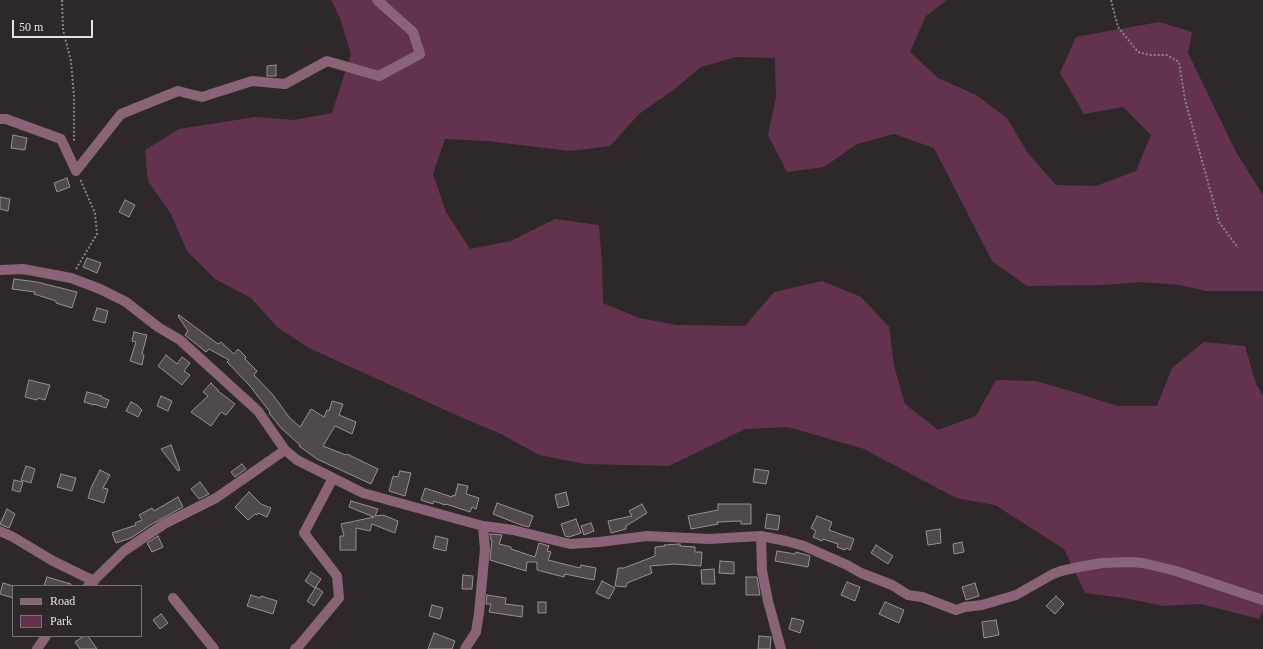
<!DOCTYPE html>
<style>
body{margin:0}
#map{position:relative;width:1263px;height:649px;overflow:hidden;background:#2e282b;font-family:Georgia,serif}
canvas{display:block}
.legend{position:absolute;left:12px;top:585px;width:130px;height:52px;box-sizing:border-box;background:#2e282b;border:1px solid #787275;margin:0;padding:5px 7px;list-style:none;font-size:12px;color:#e6e2e4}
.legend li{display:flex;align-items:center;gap:8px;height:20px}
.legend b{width:20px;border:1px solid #787275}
.scale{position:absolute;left:12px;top:20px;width:81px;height:18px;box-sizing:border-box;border:2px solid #e6e2e4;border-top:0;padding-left:5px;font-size:12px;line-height:14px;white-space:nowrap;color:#e6e2e4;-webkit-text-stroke:3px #2e282b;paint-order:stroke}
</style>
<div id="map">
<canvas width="1263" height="649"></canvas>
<ul class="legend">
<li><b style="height:5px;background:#8a6377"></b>Road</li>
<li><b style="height:11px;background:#63334e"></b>Park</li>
</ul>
<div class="scale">50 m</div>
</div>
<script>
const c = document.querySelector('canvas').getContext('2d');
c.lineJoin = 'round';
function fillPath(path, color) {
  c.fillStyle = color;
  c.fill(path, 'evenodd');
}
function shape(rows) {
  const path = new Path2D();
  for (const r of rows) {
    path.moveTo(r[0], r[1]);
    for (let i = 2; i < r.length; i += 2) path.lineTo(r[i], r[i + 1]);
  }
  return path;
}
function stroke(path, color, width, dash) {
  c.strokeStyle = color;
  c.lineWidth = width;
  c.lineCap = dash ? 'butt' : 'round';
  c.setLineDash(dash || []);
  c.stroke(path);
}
fillPath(shape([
 [331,0,947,0,926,16,910,52,938,78,976,95,1007,118,1027,152,1056,185,1096,186,1136,171,1151,135,1123,107,1084,114,1060,73,1076,37,1159,22,1192,32,1188,53,1236,152,1263,195,1263,291,1206,291,1180,285,1142,282,1104,285,1027,286,992,261,934,148,894,134,857,144,824,167,787,172,768,135,776,97,775,58,736,57,701,67,672,91,639,114,610,146,570,151,487,141,445,139,433,174,446,212,470,249,511,241,555,219,599,225,602,263,603,303,639,318,677,325,745,326,774,292,822,281,861,297,889,327,894,366,905,404,938,430,976,416,996,380,1036,381,1077,393,1117,406,1157,406,1172,368,1204,342,1245,346,1256,384,1263,396,1263,610,1259,619,1201,604,1164,606,1124,598,1085,593,1064,549,995,505,956,498,864,449,788,427,745,429,669,466,585,464,539,455,501,434,465,419,309,348,277,327,251,298,215,279,187,251,171,214,148,181,145,150,179,129,255,117,294,120,332,113,351,54,340,18]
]), '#63334e');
const building = shape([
 [276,65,276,76,267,76,267,66,276,65],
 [13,135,27,138,25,150,11,148,13,135],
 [67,178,70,187,57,192,54,183,67,178],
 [0,197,10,199,8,211,0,209,0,197],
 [125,200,135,205,129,217,119,212,125,200],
 [87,258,101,263,97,273,83,267,87,258],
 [14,279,37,282,77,292,72,308,56,303,56,301,34,294,35,292,12,289,14,279],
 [97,308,108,311,105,323,93,320,97,308],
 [179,315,218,344,221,342,234,354,238,349,246,357,245,359,257,371,254,375,273,395,289,417,300,427,311,409,324,417,327,410,329,411,332,401,343,404,339,415,356,422,352,434,335,426,323,446,346,455,347,454,378,469,371,484,317,459,299,446,300,445,282,429,269,413,270,412,250,386,227,362,229,360,209,349,206,352,185,335,188,331,178,316,179,315],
 [134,332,147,335,142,354,144,355,142,365,130,361,136,342,132,341,134,332],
 [166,355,177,364,182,357,190,363,184,371,190,375,182,385,158,366,166,355],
 [29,380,50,385,45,400,38,398,37,400,25,397,29,380],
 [211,383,218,390,218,391,235,404,226,415,221,412,211,426,191,412,208,396,203,392,211,383],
 [87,392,102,396,101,397,109,400,106,408,94,404,94,405,84,402,87,392],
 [161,396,172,401,168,411,157,406,161,396],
 [131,402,137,405,142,410,138,417,126,411,131,402],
 [171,445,180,470,178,471,161,449,171,445],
 [242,464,246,469,235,477,231,472,242,464],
 [26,466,35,469,31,483,21,480,26,466],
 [755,469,769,471,766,484,753,482,755,469],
 [100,470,110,475,103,488,108,489,104,503,88,498,91,488,100,470],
 [400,471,411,473,405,496,389,491,393,476,398,477,400,471],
 [61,474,76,478,72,491,57,487,61,474],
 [14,480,23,482,20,492,12,490,14,480],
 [200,482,209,494,199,499,191,489,200,482],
 [458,484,468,486,466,494,479,498,476,509,472,507,470,512,446,504,445,505,434,501,433,504,421,500,425,488,452,497,453,495,455,496,458,484],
 [249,492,261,504,271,508,267,517,258,513,257,515,255,514,248,520,235,507,249,492],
 [566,492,569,505,558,508,555,495,566,492],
 [178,497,183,507,152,524,131,538,116,543,112,533,136,525,135,523,142,520,139,515,152,508,154,511,178,497],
 [351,501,378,509,375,516,383,515,398,521,395,533,372,524,370,531,356,528,356,550,340,550,340,536,344,536,341,524,374,517,349,507,351,501],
 [497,503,533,516,529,527,521,525,493,514,497,503],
 [642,504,647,513,626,526,626,529,611,533,608,521,632,516,629,511,642,504],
 [718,504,751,504,751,524,741,524,741,521,717,522,718,524,691,529,688,516,718,510,718,504],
 [7,509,15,514,9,528,0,524,7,509],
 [767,514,780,516,778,530,765,528,767,514],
 [817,516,832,522,829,530,854,539,850,550,846,548,845,550,837,547,838,544,823,539,822,541,813,537,816,531,811,528,817,516],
 [576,519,581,533,569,537,565,536,561,524,576,519],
 [591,523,594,531,584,535,581,526,591,523],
 [940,529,941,543,928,545,926,531,940,529],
 [490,534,502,535,499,544,511,547,511,549,535,557,539,543,549,546,547,551,551,552,548,560,580,568,581,565,596,568,594,580,565,574,564,577,537,570,537,562,527,562,526,571,490,560,492,540,491,540,490,534],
 [158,536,163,547,152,552,147,543,158,536],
 [436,536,448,539,446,551,433,548,436,536],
 [962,542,964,552,954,554,953,544,962,542],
 [680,544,680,546,695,547,695,552,702,552,701,566,674,564,650,566,652,573,627,583,626,587,615,586,618,568,624,568,655,556,655,547,665,546,664,545,680,544],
 [876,545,893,556,888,564,871,553,876,545],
 [777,551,795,554,796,552,810,556,808,567,775,561,777,551],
 [720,561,734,562,734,574,719,573,720,561],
 [714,569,715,584,702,584,701,570,714,569],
 [311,572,321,579,315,588,305,581,311,572],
 [463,575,473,576,472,589,462,589,463,575],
 [47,577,71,584,70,586,44,586,47,577],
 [746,577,757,577,760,595,746,595,746,577],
 [602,581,615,588,609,599,596,593,602,581],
 [847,582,860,587,855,601,841,595,847,582],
 [3,583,13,586,13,598,0,594,3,583],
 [975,583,979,596,966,600,962,587,975,583],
 [316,587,323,592,314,606,307,601,316,587],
 [251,595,260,598,261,596,277,601,273,614,247,606,251,595],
 [487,595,506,598,505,604,523,606,522,617,489,612,491,604,486,604,487,595],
 [1056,596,1064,604,1055,614,1046,606,1056,596],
 [538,602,546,602,546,613,538,613,538,602],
 [885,602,904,610,899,623,879,614,885,602],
 [432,605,443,608,440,619,429,616,432,605],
 [161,614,168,623,160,629,153,620,161,614],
 [792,618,804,621,800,633,789,629,792,618],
 [996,620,999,635,984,638,982,622,996,620],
 [434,633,455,641,452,649,428,649,434,633],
 [84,636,88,636,97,649,80,649,75,642,84,636],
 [759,636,771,637,770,649,758,649,759,636]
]);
fillPath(building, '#504a4d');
stroke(building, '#989094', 1);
stroke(shape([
 [62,0,63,30,71,61,74,96,74,142],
 [1111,0,1118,27,1138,52,1149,55,1167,55,1179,62,1185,100,1219,222,1238,248],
 [76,269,97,234,95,213,80,179]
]), '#888385', 2, [2, 2]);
stroke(shape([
 [0,119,6,119,61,139,76,171,121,114,178,91,202,97,252,81,285,84,327,61,379,76,420,54,413,32,377,0],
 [0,270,23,269,71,278,100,289,126,302,158,327,180,340,258,411,285,450,297,460,363,493,483,526,513,530,570,544,599,542,647,536,709,539,761,536,786,541,804,546,847,565,861,573,892,585,908,595,922,597,956,610,965,607,982,605,1016,595,1053,574,1061,571,1079,567,1102,563,1130,562,1143,563,1176,571,1263,600],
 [0,531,13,537,53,561,94,581],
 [761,536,762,571,768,601,781,649],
 [88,586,124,551,164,524,216,498,285,450],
 [173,598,214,649],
 [37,649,46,636],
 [295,649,298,647,339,598,337,576,304,533,333,478],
 [465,649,476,632,479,613,485,549,483,526]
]), '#8a6377', 10);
</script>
